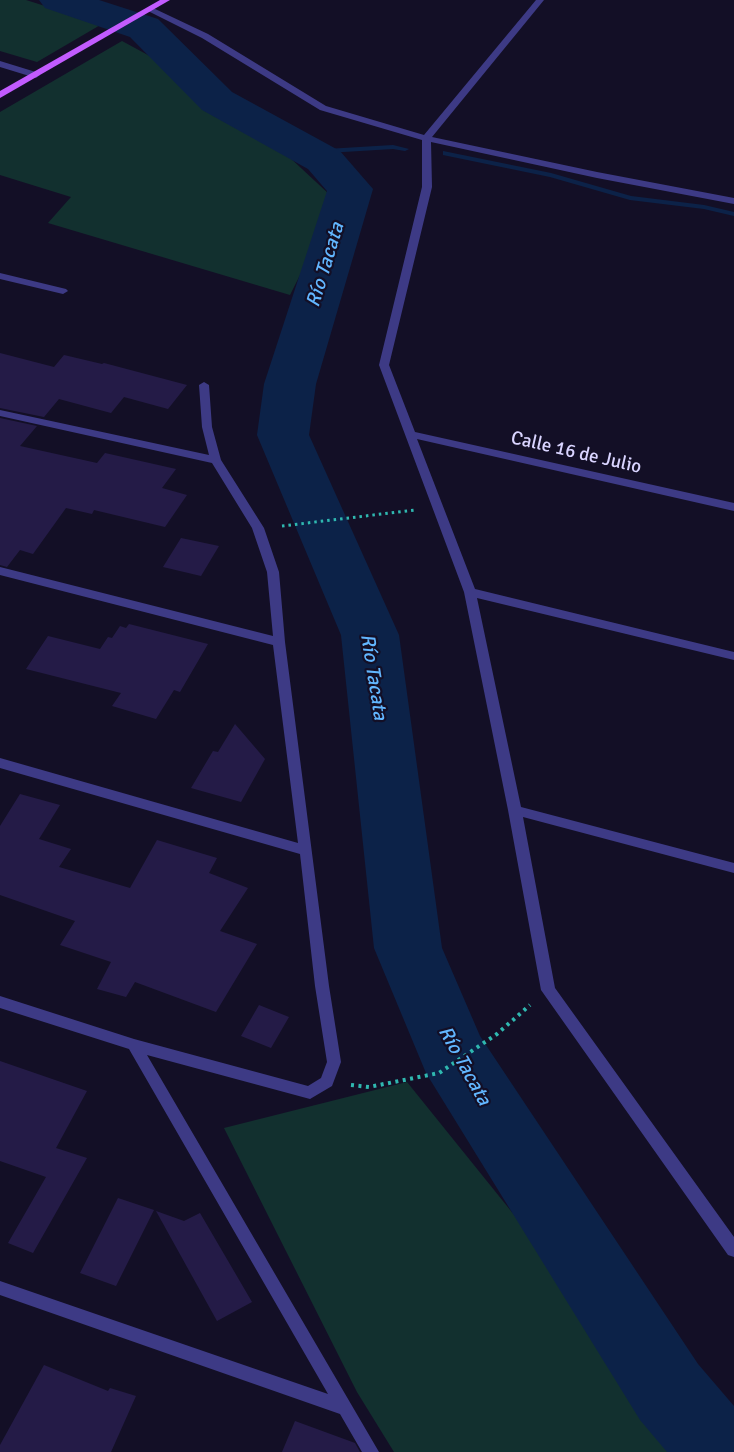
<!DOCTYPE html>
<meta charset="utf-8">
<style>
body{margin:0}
canvas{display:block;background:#130f26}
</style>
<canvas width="734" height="1452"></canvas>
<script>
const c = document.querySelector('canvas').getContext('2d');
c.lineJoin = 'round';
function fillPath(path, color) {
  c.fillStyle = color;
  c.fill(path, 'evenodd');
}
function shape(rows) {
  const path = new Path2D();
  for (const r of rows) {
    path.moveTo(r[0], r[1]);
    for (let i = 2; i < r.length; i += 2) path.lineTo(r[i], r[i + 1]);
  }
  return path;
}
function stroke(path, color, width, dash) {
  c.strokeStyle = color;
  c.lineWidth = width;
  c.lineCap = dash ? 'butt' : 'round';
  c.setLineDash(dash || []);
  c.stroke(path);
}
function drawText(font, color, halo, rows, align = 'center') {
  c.font = font + ' Signika,sans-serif';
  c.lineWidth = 4.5;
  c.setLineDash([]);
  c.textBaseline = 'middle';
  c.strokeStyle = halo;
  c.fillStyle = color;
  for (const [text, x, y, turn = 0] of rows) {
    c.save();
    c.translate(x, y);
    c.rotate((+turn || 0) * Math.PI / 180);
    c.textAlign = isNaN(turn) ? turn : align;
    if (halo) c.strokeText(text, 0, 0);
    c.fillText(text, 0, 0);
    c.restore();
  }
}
fillPath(shape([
 [0,0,26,0,102,24,37,62,0,51],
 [122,41,170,67,215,109,287,155,330,195,327,221,290,295,48,223,71,197,0,175,0,112],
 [407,1082,569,1283,680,1452,394,1452,357,1392,224,1128]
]), '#12302f');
fillPath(shape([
 [393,145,409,149,405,151,393,149,310,154,306,152,310,150,393,145],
 [443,151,551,173,631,196,704,205,734,212,734,216,704,209,630,200,550,177,443,155,443,151]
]), '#0c2248');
fillPath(shape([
 [39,0,99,0,158,19,232,92,340,151,373,189,316,384,309,435,399,635,442,948,480,1036,698,1364,734,1406,734,1452,667,1452,640,1420,426,1073,374,948,341,635,257,435,264,384,327,191,308,169,202,110,130,37,45,8,39,0]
]), '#0c2248');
fillPath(shape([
 [0,353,54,367,64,355,102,364,104,363,187,385,168,409,124,397,111,413,59,399,44,417,0,408],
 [0,418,37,426,20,446,97,463,105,453,176,469,162,488,187,495,165,527,94,510,92,514,66,508,33,554,20,550,7,567,0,565],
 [181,538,219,546,201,576,163,567],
 [129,624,208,644,180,692,174,690,156,719,112,706,121,693,26,669,48,636,100,649,108,637,112,638,120,626,126,628],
 [235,724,265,759,241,802,191,788,213,751,218,752],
 [20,794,60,805,39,839,71,849,59,867,130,888,157,840,217,858,209,873,248,888,220,931,257,944,216,1012,135,982,126,997,97,989,111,962,60,945,75,921,0,895,0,826],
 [259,1005,289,1017,271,1048,241,1036],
 [0,1061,87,1091,56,1148,87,1158,33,1253,8,1243,46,1177,0,1161],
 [118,1198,154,1210,116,1286,80,1273],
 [156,1211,184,1221,200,1213,252,1302,217,1321],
 [44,1365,108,1391,110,1388,136,1396,111,1452,0,1452,0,1445],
 [295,1421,355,1443,360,1452,282,1452]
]), '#241b47');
stroke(shape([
 [282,526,415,510]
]), '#2fb8b0', 3, [2.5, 4]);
stroke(shape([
 [351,1085,369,1087,439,1073,497,1034,530,1005]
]), '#2fb8b0', 4, [3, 4.5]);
fillPath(shape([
 [536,0,544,0,432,137,597,172,734,198,734,204,597,178,431,142,432,187,389,365,415,432,734,503,734,511,417,439,475,589,734,652,734,660,477,598,521,807,734,863,734,873,523,817,555,988,734,1237,734,1257,728,1255,541,990,508,810,464,592,379,365,422,187,422,140,320,110,202,38,146,10,153,8,208,34,326,106,424,135,536,0],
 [0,61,39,73,40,75,36,78,0,67,0,61],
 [0,273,66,289,68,291,63,294,0,279,0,273],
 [204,382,209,385,212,427,221,460,264,528,279,572,285,642,329,986,341,1062,332,1086,310,1099,147,1055,379,1452,362,1452,340,1414,0,1295,0,1281,328,1394,129,1049,0,1008,0,996,134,1039,308,1086,321,1078,327,1062,315,986,300,854,0,768,0,758,298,843,273,645,0,575,0,567,273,636,267,572,252,528,212,463,0,416,0,410,209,455,202,427,199,385,204,382]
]), '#3d3a85');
fillPath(shape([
 [160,0,170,0,0,98,0,91,160,0]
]), '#c25bff');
drawText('19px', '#d9d4ff', '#130f26', [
 ["Calle 16 de Julio",576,453,13]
]);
drawText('italic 20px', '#62b6ff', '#130f26', [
 ["Río Tacata",326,265,-73],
 ["Río Tacata",373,677,81],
 ["Río Tacata",464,1066,61]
]);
</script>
